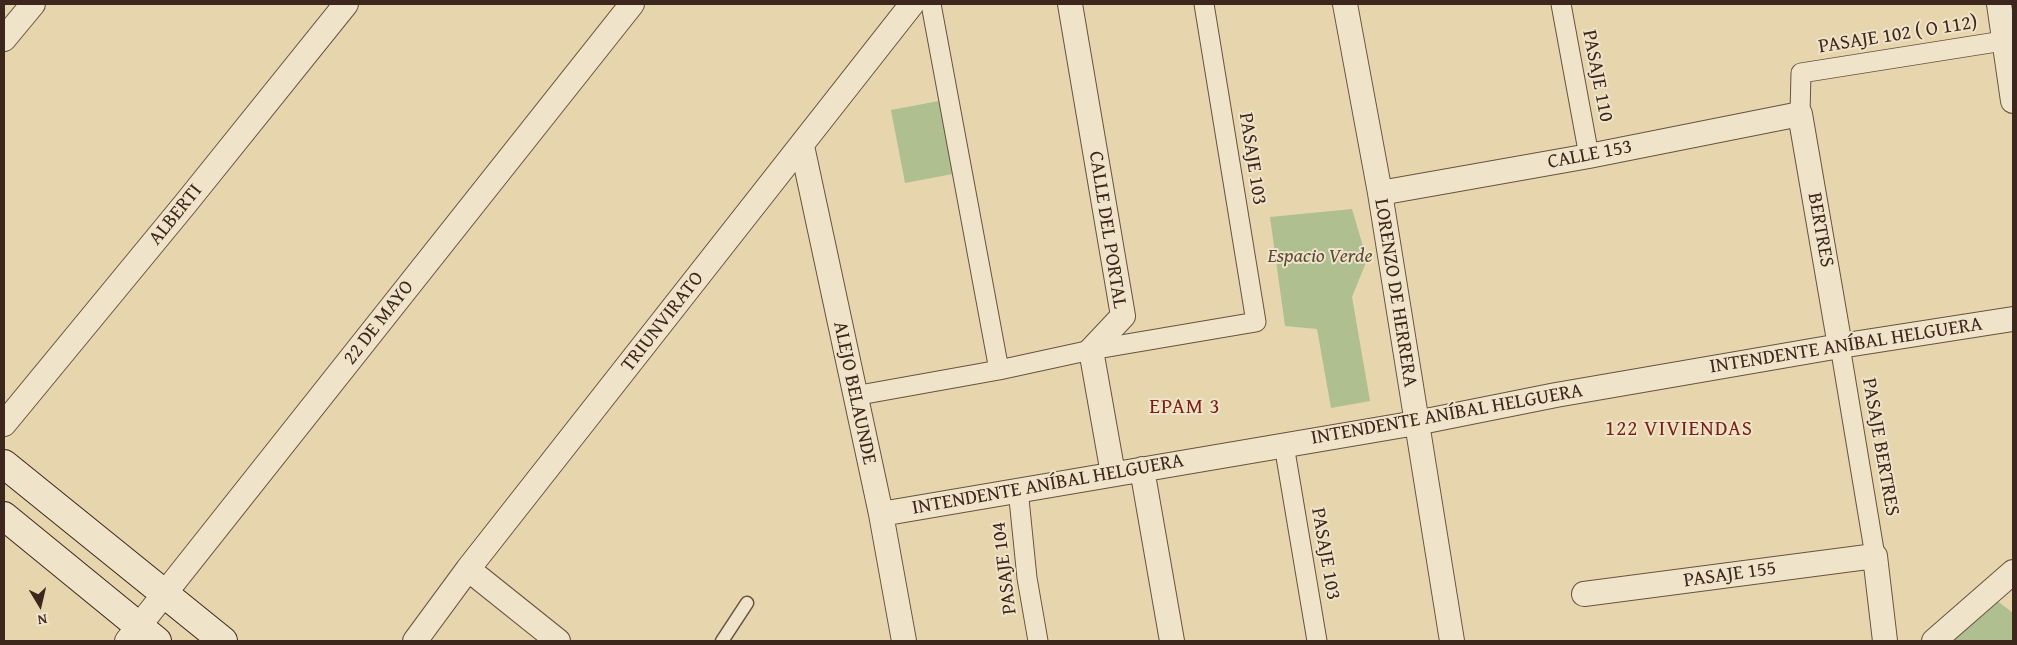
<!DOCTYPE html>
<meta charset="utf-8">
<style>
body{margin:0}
#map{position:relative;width:2017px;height:645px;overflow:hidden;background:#e7d6ad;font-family:"Gentium Book Plus",serif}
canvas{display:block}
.frame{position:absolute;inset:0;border:5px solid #3d261b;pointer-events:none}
.north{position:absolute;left:15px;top:580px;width:50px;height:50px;-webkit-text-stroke:4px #efe4ca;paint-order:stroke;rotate:171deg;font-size:14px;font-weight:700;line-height:20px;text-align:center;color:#3d261b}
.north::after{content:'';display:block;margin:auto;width:18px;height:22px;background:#3d261b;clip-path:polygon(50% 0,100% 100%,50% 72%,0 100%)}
</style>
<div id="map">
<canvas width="2017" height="645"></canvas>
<div class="frame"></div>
<div class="north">N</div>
</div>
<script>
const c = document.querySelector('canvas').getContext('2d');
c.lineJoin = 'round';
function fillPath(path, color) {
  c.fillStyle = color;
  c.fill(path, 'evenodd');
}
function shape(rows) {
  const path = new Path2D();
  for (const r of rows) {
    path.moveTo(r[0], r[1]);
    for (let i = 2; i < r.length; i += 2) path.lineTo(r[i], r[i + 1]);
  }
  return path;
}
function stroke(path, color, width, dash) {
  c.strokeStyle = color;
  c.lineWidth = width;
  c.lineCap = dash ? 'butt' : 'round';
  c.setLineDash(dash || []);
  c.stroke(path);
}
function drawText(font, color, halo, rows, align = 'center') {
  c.font = font + ' "Gentium Book Plus",serif';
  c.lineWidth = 4;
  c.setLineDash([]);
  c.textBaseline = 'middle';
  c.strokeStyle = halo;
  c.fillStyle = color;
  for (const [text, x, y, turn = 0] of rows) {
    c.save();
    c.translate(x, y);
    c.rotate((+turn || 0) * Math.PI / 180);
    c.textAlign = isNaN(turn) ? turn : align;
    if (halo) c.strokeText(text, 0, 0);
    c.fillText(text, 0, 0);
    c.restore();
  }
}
fillPath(shape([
 [944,100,958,173,905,183,891,110],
 [1352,209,1367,260,1352,297,1370,401,1331,408,1317,329,1285,326,1270,217],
 [1987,593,2013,613,2013,641,1942,641]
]), '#afbf8f');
const service = shape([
 [722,641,747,603]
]);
const pedestrian = shape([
 [931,4,999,370],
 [1561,4,1589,156],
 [1800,114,1801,73,2003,41],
 [1840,346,1875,556],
 [854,396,999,370,1091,350,1256,322,1204,4],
 [1284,445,1317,641],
 [1018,489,1027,578,1038,641]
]);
const minor = shape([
 [1070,4,1123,316,1091,350,1113,474],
 [1345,4,1380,193,1452,641],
 [1999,4,2013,101],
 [4,39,33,4],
 [802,146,881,514,904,641],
 [1380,193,1589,156,1800,114,1840,346],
 [4,424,186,203,346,4],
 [1142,469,1172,641],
 [881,514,1416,423,1556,395,1840,346,2013,319],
 [468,569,558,641],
 [1584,594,1875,556,1885,641],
 [127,641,632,4],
 [415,641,468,569,912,4],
 [1934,641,2013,572]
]);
const secondary = shape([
 [4,464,223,641],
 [4,516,157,641]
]);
stroke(service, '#685240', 15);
stroke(pedestrian, '#685240', 21);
stroke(minor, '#685240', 26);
stroke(secondary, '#3d261b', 30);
stroke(service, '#efe4ca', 12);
stroke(pedestrian, '#efe4ca', 19);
stroke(minor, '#efe4ca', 24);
stroke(secondary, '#efe4ca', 28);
drawText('20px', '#3d261b', '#efe4ca', [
 ["PASAJE 102 ( O 112)",1898,35,-9],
 ["PASAJE 110",1597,76,79],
 ["CALLE 153",1590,155,-11],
 ["PASAJE 103",1252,159,81],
 ["ALBERTI",176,215,-51],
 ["CALLE DEL PORTAL",1107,230,81],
 ["BERTRES",1820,230,80],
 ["LORENZO DE HERRERA",1395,293,81],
 ["TRIUNVIRATO",663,322,-52],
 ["22 DE MAYO",379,323,-52],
 ["INTENDENTE ANÍBAL HELGUERA",1846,346,-9],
 ["ALEJO BELAUNDE",854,393,78],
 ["INTENDENTE ANÍBAL HELGUERA",1447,415,-10],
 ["PASAJE BERTRES",1880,447,80],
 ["INTENDENTE ANÍBAL HELGUERA",1048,485,-10],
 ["PASAJE 103",1325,554,80],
 ["PASAJE 104",1005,568,-97],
 ["PASAJE 155",1730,575,-8]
]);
drawText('italic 20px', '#5a4c38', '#efe4ca', [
 ["Espacio Verde",1320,257]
]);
c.letterSpacing = '1px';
drawText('21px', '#7a1f14', '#efe4ca', [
 ["EPAM 3",1185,408],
 ["122 VIVIENDAS",1679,430]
]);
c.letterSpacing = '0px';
</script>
